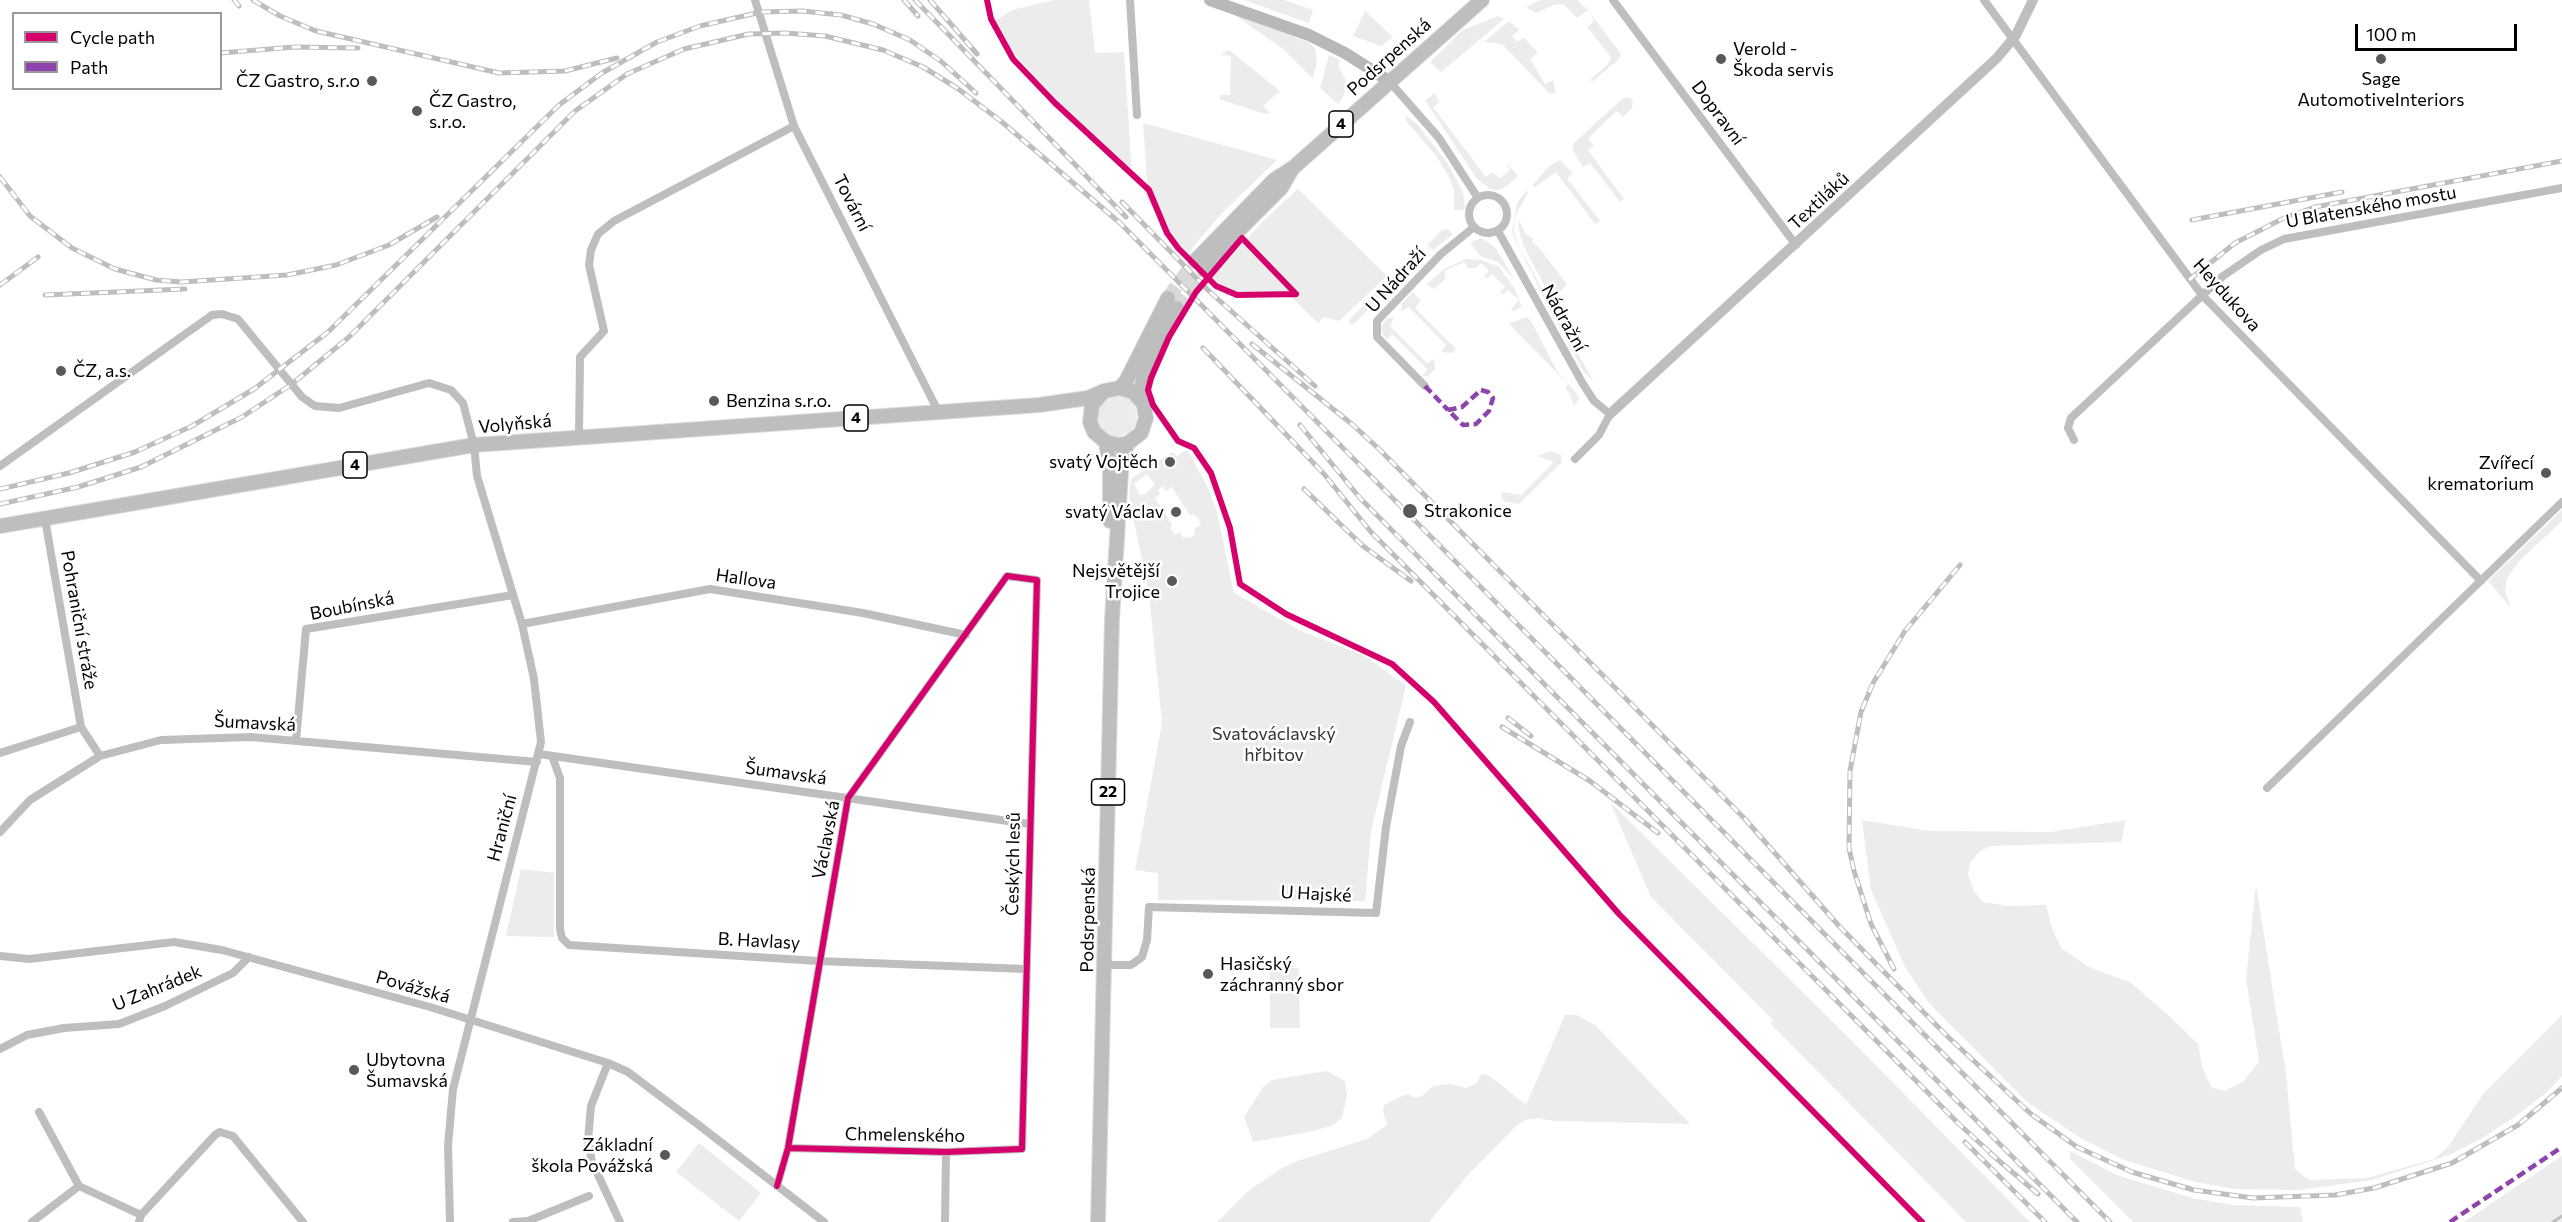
<!DOCTYPE html>
<meta charset="utf-8">
<style>
body{margin:0}
#map{position:relative;width:2562px;height:1222px;overflow:hidden;background:#fff;font-family:Commissioner,sans-serif}
canvas{display:block}
.legend{position:absolute;left:12px;top:12px;width:210px;height:78px;box-sizing:border-box;background:#fff;border:2px solid #999;margin:0;padding:8px 10px;list-style:none;font-size:18px;color:#000}
.legend li{display:flex;align-items:center;gap:12px;height:30px}
.legend b{width:30px;border:2px solid #999}
.scale{position:absolute;left:2355px;top:24px;width:162px;height:27px;box-sizing:border-box;border:3px solid #000;border-top:0;padding-left:8px;font-size:18px;line-height:21px;white-space:nowrap;color:#000;-webkit-text-stroke:4px #fff;paint-order:stroke}
</style>
<div id="map">
<canvas width="2562" height="1222"></canvas>
<ul class="legend">
<li><b style="height:8px;background:#d6006c"></b>Cycle path</li>
<li><b style="height:8px;background:#8e44ad"></b>Path</li>
</ul>
<div class="scale">100 m</div>
</div>
<script>
const c = document.querySelector('canvas').getContext('2d');
c.lineJoin = 'round';
function fillPath(path, color) {
  c.fillStyle = color;
  c.fill(path, 'evenodd');
}
function shape(rows) {
  const path = new Path2D();
  for (const r of rows) {
    if (r.length === 3) {
      path.moveTo(r[0] + r[2], r[1]);
      path.arc(r[0], r[1], r[2], 0, 2 * Math.PI);
      continue;
    }
    path.moveTo(r[0], r[1]);
    for (let i = 2; i < r.length; i += 2) path.lineTo(r[i], r[i + 1]);
  }
  return path;
}
function stroke(path, color, width, dash) {
  c.strokeStyle = color;
  c.lineWidth = width;
  c.lineCap = dash ? 'butt' : 'round';
  c.setLineDash(dash || []);
  c.stroke(path);
}
function drawText(font, color, halo, rows, align = 'center') {
  c.font = font + ' Commissioner,sans-serif';
  c.lineWidth = 5;
  c.setLineDash([]);
  c.textBaseline = 'middle';
  c.strokeStyle = halo;
  c.fillStyle = color;
  for (const [text, x, y, turn = 0] of rows) {
    c.save();
    c.translate(x, y);
    c.rotate((+turn || 0) * Math.PI / 180);
    c.textAlign = isNaN(turn) ? turn : align;
    if (halo) c.strokeText(text, 0, 0);
    c.fillText(text, 0, 0);
    c.restore();
  }
}
fillPath(shape([
 [1054,0,1089,0,1095,53,1124,52,1132,175,1054,98,1011,50,995,21,1012,10],
 [1244,0,1284,0,1313,10,1309,23],
 [1541,0,1577,0,1588,10,1577,18,1563,4,1554,5,1536,13,1526,7],
 [1365,11,1393,37,1381,46,1353,36],
 [1590,13,1621,54,1619,59,1592,82,1590,80,1608,64,1611,57,1587,27,1594,21],
 [1233,14,1308,42,1315,48,1317,60,1313,79,1283,49],
 [1498,16,1504,19,1441,72,1430,62,1463,30],
 [1509,21,1519,30,1512,36,1517,42,1524,37,1538,53,1530,59,1545,84,1553,80,1556,93,1549,93,1502,44,1484,42],
 [1229,50,1280,91,1263,106,1270,113,1265,114,1219,99,1220,95,1230,95,1231,56,1219,55],
 [1329,55,1340,60,1338,66,1346,80,1343,98,1338,104,1320,88],
 [1435,93,1439,102,1433,107,1486,177,1492,172,1500,178,1510,170,1507,163,1518,176,1507,186,1499,190,1490,189,1477,179,1425,100],
 [1627,97,1633,100,1632,108,1623,117,1617,111,1588,138,1594,146,1588,150,1624,199,1620,202,1590,163,1583,167,1572,149,1574,143,1622,99],
 [1406,116,1416,123,1446,161,1463,192,1465,208,1462,210,1454,210,1454,190,1447,173,1434,153,1406,121],
 [1143,123,1277,160,1221,214,1188,253,1180,245,1176,249,1143,191,1147,183],
 [1560,160,1573,173,1567,178,1600,221,1595,224,1556,172,1535,187,1533,185,1549,166],
 [1298,189,1387,276,1339,321,1324,317,1318,323,1292,298,1227,296,1215,289,1219,285,1212,278,1262,222],
 [1527,190,1528,193,1515,216,1514,232,1520,248,1547,298,1545,301,1512,232,1517,203],
 [1519,220,1526,234,1533,239,1532,242,1539,247,1538,250,1540,249,1567,284,1556,297,1550,296,1524,247,1518,228],
 [1448,229,1453,234,1433,250,1427,245,1442,230],
 [1481,238,1495,247,1514,279,1498,262,1480,256,1470,243],
 [1466,259,1481,260,1499,267,1514,288,1522,307,1514,311,1511,309,1519,300,1508,290,1502,295,1500,292,1505,287,1492,274,1486,279,1484,276,1489,271,1481,263,1476,268,1468,268,1464,262,1444,271,1446,278,1434,289,1426,285,1444,269],
 [1379,290,1384,294,1354,324,1350,324,1349,320],
 [1413,292,1421,301,1415,308,1456,349,1452,353,1441,352,1446,345,1409,307,1401,311,1402,303],
 [1552,306,1585,366,1594,382,1583,371,1548,307],
 [1526,317,1531,321,1557,371,1576,393,1579,399,1574,406,1570,394,1565,388,1568,384,1509,324],
 [1387,318,1394,318,1390,326,1427,363,1434,359,1435,369,1428,376,1423,376,1427,369,1392,334,1387,339,1383,335,1381,328],
 [1117,416,20],
 [1187,449,1208,488,1217,512,1234,593,1301,631,1365,656,1406,686,1371,831,1365,901,1158,900,1158,873,1135,870,1162,723,1149,594,1129,497,1131,479,1172,452,1177,456],
 [1147,474,1155,485,1145,494,1140,495,1134,484],
 [1163,486,1166,491,1172,487,1190,516,1193,514,1198,518,1201,525,1195,528,1194,535,1189,538,1182,537,1180,531,1175,535,1171,529,1172,524,1155,498,1160,494,1158,490],
 [1551,451,1561,455,1562,462,1519,504,1504,501,1501,495,1503,492,1521,495,1554,462,1538,456],
 [2562,510,2562,521,2520,560,2507,578,2505,591,2511,608,2488,581],
 [1610,802,1847,1036,2030,1222,1966,1222,1771,1024,1773,1020,1651,897],
 [1862,820,1929,831,2051,832,2126,820,2121,842,1990,846,1979,852,1970,863,1968,875,1974,891,1983,902,2007,906,2046,905,2052,928,2061,948,2089,967,2131,983,2168,1015,2198,1044,2202,1066,2211,1087,2224,1091,2244,1081,2259,1061,2246,979,2256,885,2286,1074,2295,1169,2309,1180,2367,1178,2434,1159,2448,1147,2484,1093,2562,1015,2562,1076,2546,1093,2513,1118,2482,1138,2449,1155,2372,1180,2298,1190,2234,1189,2195,1182,2124,1160,2079,1137,2027,1102,1929,1003,1905,967,1871,890],
 [521,869,554,873,554,937,506,936],
 [1270,968,1299,968,1300,1028,1270,1028],
 [1565,1015,1577,1015,1596,1026,1690,1124,1555,1121,1538,1118,1525,1120,1515,1127,1467,1176,1429,1222,1217,1222,1247,1192,1280,1169,1297,1161,1367,1139,1387,1125,1383,1111,1384,1105,1400,1097,1408,1094,1415,1098,1422,1096,1433,1086,1450,1084,1465,1088,1477,1083,1481,1074,1490,1076,1526,1105],
 [1327,1071,1345,1081,1347,1096,1342,1118,1333,1125,1314,1131,1253,1142,1244,1117,1263,1087,1272,1080],
 [699,1143,761,1193,739,1221,676,1172],
 [2070,1151,2117,1175,2192,1198,2233,1205,2300,1207,2303,1222,2133,1222,2070,1159],
 [2562,1155,2562,1222,2464,1222,2560,1157]
]), '#ececec');
stroke(shape([
 [2553,1222,2562,1216]
]), '#bfbfbf', 3);
stroke(shape([
 [1168,298,1195,261],
 [1177,308,1204,270]
]), '#d9d9d9', 14, [14, 7]);
const primary = shape([
 [1195,261,1274,180,1294,167,1482,0],
 [1204,270,1226,243,1281,188,1291,171],
 [1120,388,1126,381,1168,298],
 [1142,402,1133,392,1120,388,1104,391,1092,405,1090,422,1094,432,1106,442,1119,445,1128,443,1141,433,1146,418,1141,388,1144,374,1177,308],
 [1106,442,1110,467,1110,521],
 [0,526,474,445,1039,405,1088,398,1104,391],
 [1098,1222,1112,619,1122,457,1128,443]
]);
stroke(primary, '#dbdbdb', 16);
stroke(shape([
 [755,0,794,126,939,413],
 [1130,0,1137,115],
 [1613,0,1796,245],
 [1984,0,2202,295,2481,581],
 [1389,81,1439,138,1478,198],
 [1488,214,19],
 [1498,231,1583,384,1594,401,1610,414,1599,435,1575,459],
 [1425,386,1377,337,1377,321,1441,254,1474,227],
 [579,436,580,357,604,331,589,265,591,250,598,234,614,221,794,126],
 [2074,440,2068,428,2071,418,2223,276,2261,250,2284,239,2562,188],
 [0,466,212,315,222,314,238,319,302,397,315,406,339,408,429,383,451,390,463,403,474,445,477,476,522,624,534,679,541,742,453,1089,448,1146,450,1222],
 [45,519,81,727,100,756],
 [522,624,710,589,863,613,966,635],
 [296,741,306,629,513,595],
 [0,753,81,727],
 [539,754,1029,824],
 [552,756,560,778,560,929,562,938,569,945,818,961,1026,969],
 [2267,788,2562,502],
 [0,832,30,800,100,756,161,740,251,737,537,762],
 [0,956,29,959,174,942,222,950,430,1007,608,1063,628,1072,700,1126,824,1222],
 [1105,965,1131,965,1142,957,1147,940,1149,907,1376,913,1386,827,1401,746,1410,722],
 [0,1049,27,1035,64,1028,119,1024,165,1006,233,973,249,957],
 [608,1063,591,1106,588,1140,592,1162,620,1222],
 [39,1112,79,1186,141,1215],
 [777,1186,788,1148,848,798,1007,576,1037,580,1022,1149,946,1152,788,1148],
 [32,1222,79,1186],
 [139,1222,141,1215,215,1135,220,1132,233,1136,303,1222],
 [513,1222,528,1221,589,1196],
 [945,1222,946,1152]
]), '#bebebe', 8);
stroke(shape([
 [1610,414,1997,58,2016,35,2033,0]
]), '#bebebe', 10);
stroke(shape([
 [1210,0,1309,35,1345,53,1389,81]
]), '#b8b8b8', 12);
stroke(primary, '#bebebe', 14);
const rail = shape([
 [234,0,239,6],
 [253,0,280,16,316,31,499,73,565,71,617,58],
 [904,0,918,16],
 [915,0,1126,217],
 [930,0,977,54],
 [220,53,295,47,358,48],
 [0,177,30,216,72,248,115,269,156,280,181,282,287,275,336,265,389,245,437,217],
 [1122,202,1211,293,1315,386],
 [2192,220,2342,192],
 [2189,280,2235,243,2286,217,2315,207,2562,161],
 [0,285,38,257],
 [45,295,185,289],
 [1252,344,1353,425,1379,449,1745,819,1839,926,1946,1035,2031,1114,2077,1147,2132,1172,2194,1190,2253,1198,2335,1195,2374,1188,2452,1163,2518,1125,2562,1088],
 [1203,348,1324,474,1371,532,1959,1124,1995,1157],
 [1300,425,1360,498,2077,1222],
 [0,489,69,473,135,452,192,426,254,389,328,332,559,105,602,73,657,42,700,26,761,12,802,11,841,15,873,24,910,40,942,62,976,93],
 [1304,489,1363,546,1411,581],
 [0,504,78,487,141,467,242,417,292,384,349,337,575,111,627,74,684,49,749,34,785,33,825,36,883,50,923,67,957,88,1002,122,1120,223,2110,1222],
 [1508,718,1531,736],
 [1502,727,1590,781,1658,833],
 [1894,969,1871,924,1854,871,1849,848,1850,771,1861,712,1873,683,1905,631,1960,565],
 [1965,1142,2045,1222],
 [1990,1153,2038,1194]
]);
stroke(rail, '#bebebe', 5);
stroke(rail, '#fff', 3, [9]);
stroke(shape([
 [1425,386,1448,410],
 [1481,390,1488,392,1493,398,1489,411,1476,424,1463,425,1448,410,1462,407,1481,390],
 [2450,1222,2562,1147]
]), '#8e44ad', 4.5, [9, 4.5]);
stroke(shape([
 [987,0,991,19,1013,59,1055,103,1149,190,1167,233,1178,248,1216,286,1237,295,1296,294],
 [1296,294,1242,238,1196,292,1169,337,1151,378,1148,390,1153,405,1178,441,1194,448,1211,473,1230,528,1240,584,1286,614,1392,664,1434,702,1619,914,1922,1222],
 [777,1186,788,1148,848,798,1007,576,1037,580,1022,1149,946,1152,788,1148]
]), '#d6006c', 6);
for (const [x, y, r, color] of [
 [1721,59,6,"#595959"],
 [2381,59,6,"#595959"],
 [372,81,6,"#595959"],
 [417,111,6,"#595959"],
 [61,371,6,"#595959"],
 [714,401,6,"#595959"],
 [1170,462,6,"#595959"],
 [2546,473,6,"#595959"],
 [1410,511,8,"#595959"],
 [1176,512,6,"#595959"],
 [1172,581,6,"#595959"],
 [1208,974,6,"#595959"],
 [354,1070,6,"#595959"],
 [665,1155,6,"#595959"]
]) {
  const dot = new Path2D();
  dot.arc(x, y, r, 0, 2 * Math.PI);
  c.fillStyle = color;
  c.fill(dot);
  stroke(dot, '#fff', 2);
}
for (const [x, y, w] of [
 [1341,124,24],
 [856,418,24],
 [355,465,24],
 [1108,792,33]
]) {
  const box = new Path2D();
  box.roundRect(x - w / 2, y - 13, w, 26, 4.5);
  c.fillStyle = '#fff';
  c.fill(box);
  stroke(box, '#000', 1.5);
}
drawText('bold 16px', '#000', null, [
 ["4",1341,124],
 ["4",856,418],
 ["4",355,465],
 ["22",1108,792]
]);
drawText('18px', '#000', '#fff', [
 ["Verold -",1733,49],
 ["Škoda servis",1733,70],
 ["Sage",2381,79,"center"],
 ["AutomotiveInteriors",2381,100,"center"],
 ["ČZ Gastro, s.r.o",360,81,"right"],
 ["ČZ Gastro,",429,101],
 ["s.r.o.",429,122],
 ["ČZ, a.s.",73,371],
 ["Benzina s.r.o.",726,401],
 ["svatý Vojtěch",1158,462,"right"],
 ["Zvířecí",2534,463,"right"],
 ["krematorium",2534,484,"right"],
 ["Strakonice",1424,511],
 ["svatý Václav",1164,512,"right"],
 ["Nejsvětější",1160,571,"right"],
 ["Trojice",1160,592,"right"],
 ["Hasičský",1220,964],
 ["záchranný sbor",1220,985],
 ["Ubytovna",366,1060],
 ["Šumavská",366,1081],
 ["Základní",653,1145,"right"],
 ["škola Povážská",653,1166,"right"]
], 'left');
drawText('18px', '#000', '#fff', [
 ["Podsrpenská",1389,57,-42],
 ["Dopravní",1718,113,53],
 ["Textiláků",1819,201,-43],
 ["Tovární",852,203,63],
 ["U Blatenského mostu",2371,207,-10],
 ["U Nádraží",1396,280,-48],
 ["Heydukova",2227,295,48],
 ["Nádražní",1564,318,61],
 ["Volyňská",515,424,-5],
 ["Hallova",746,579,8],
 ["Boubínská",352,606,-11],
 ["Pohraniční stráže",79,620,80],
 ["Šumavská",255,723,3],
 ["Šumavská",786,773,8],
 ["Hraniční",502,828,-75],
 ["Václavská",826,840,-79],
 ["Českých lesů",1013,864,-89],
 ["U Hajské",1316,894,3],
 ["Podsrpenská",1088,920,-89],
 ["B. Havlasy",759,941,3],
 ["Povážská",413,987,16],
 ["U Zahrádek",157,988,-22],
 ["Chmelenského",905,1135,1]
]);
drawText('18px', '#333', '#fff', [
 ["Svatováclavský",1274,734],
 ["hřbitov",1274,755]
]);
</script>
